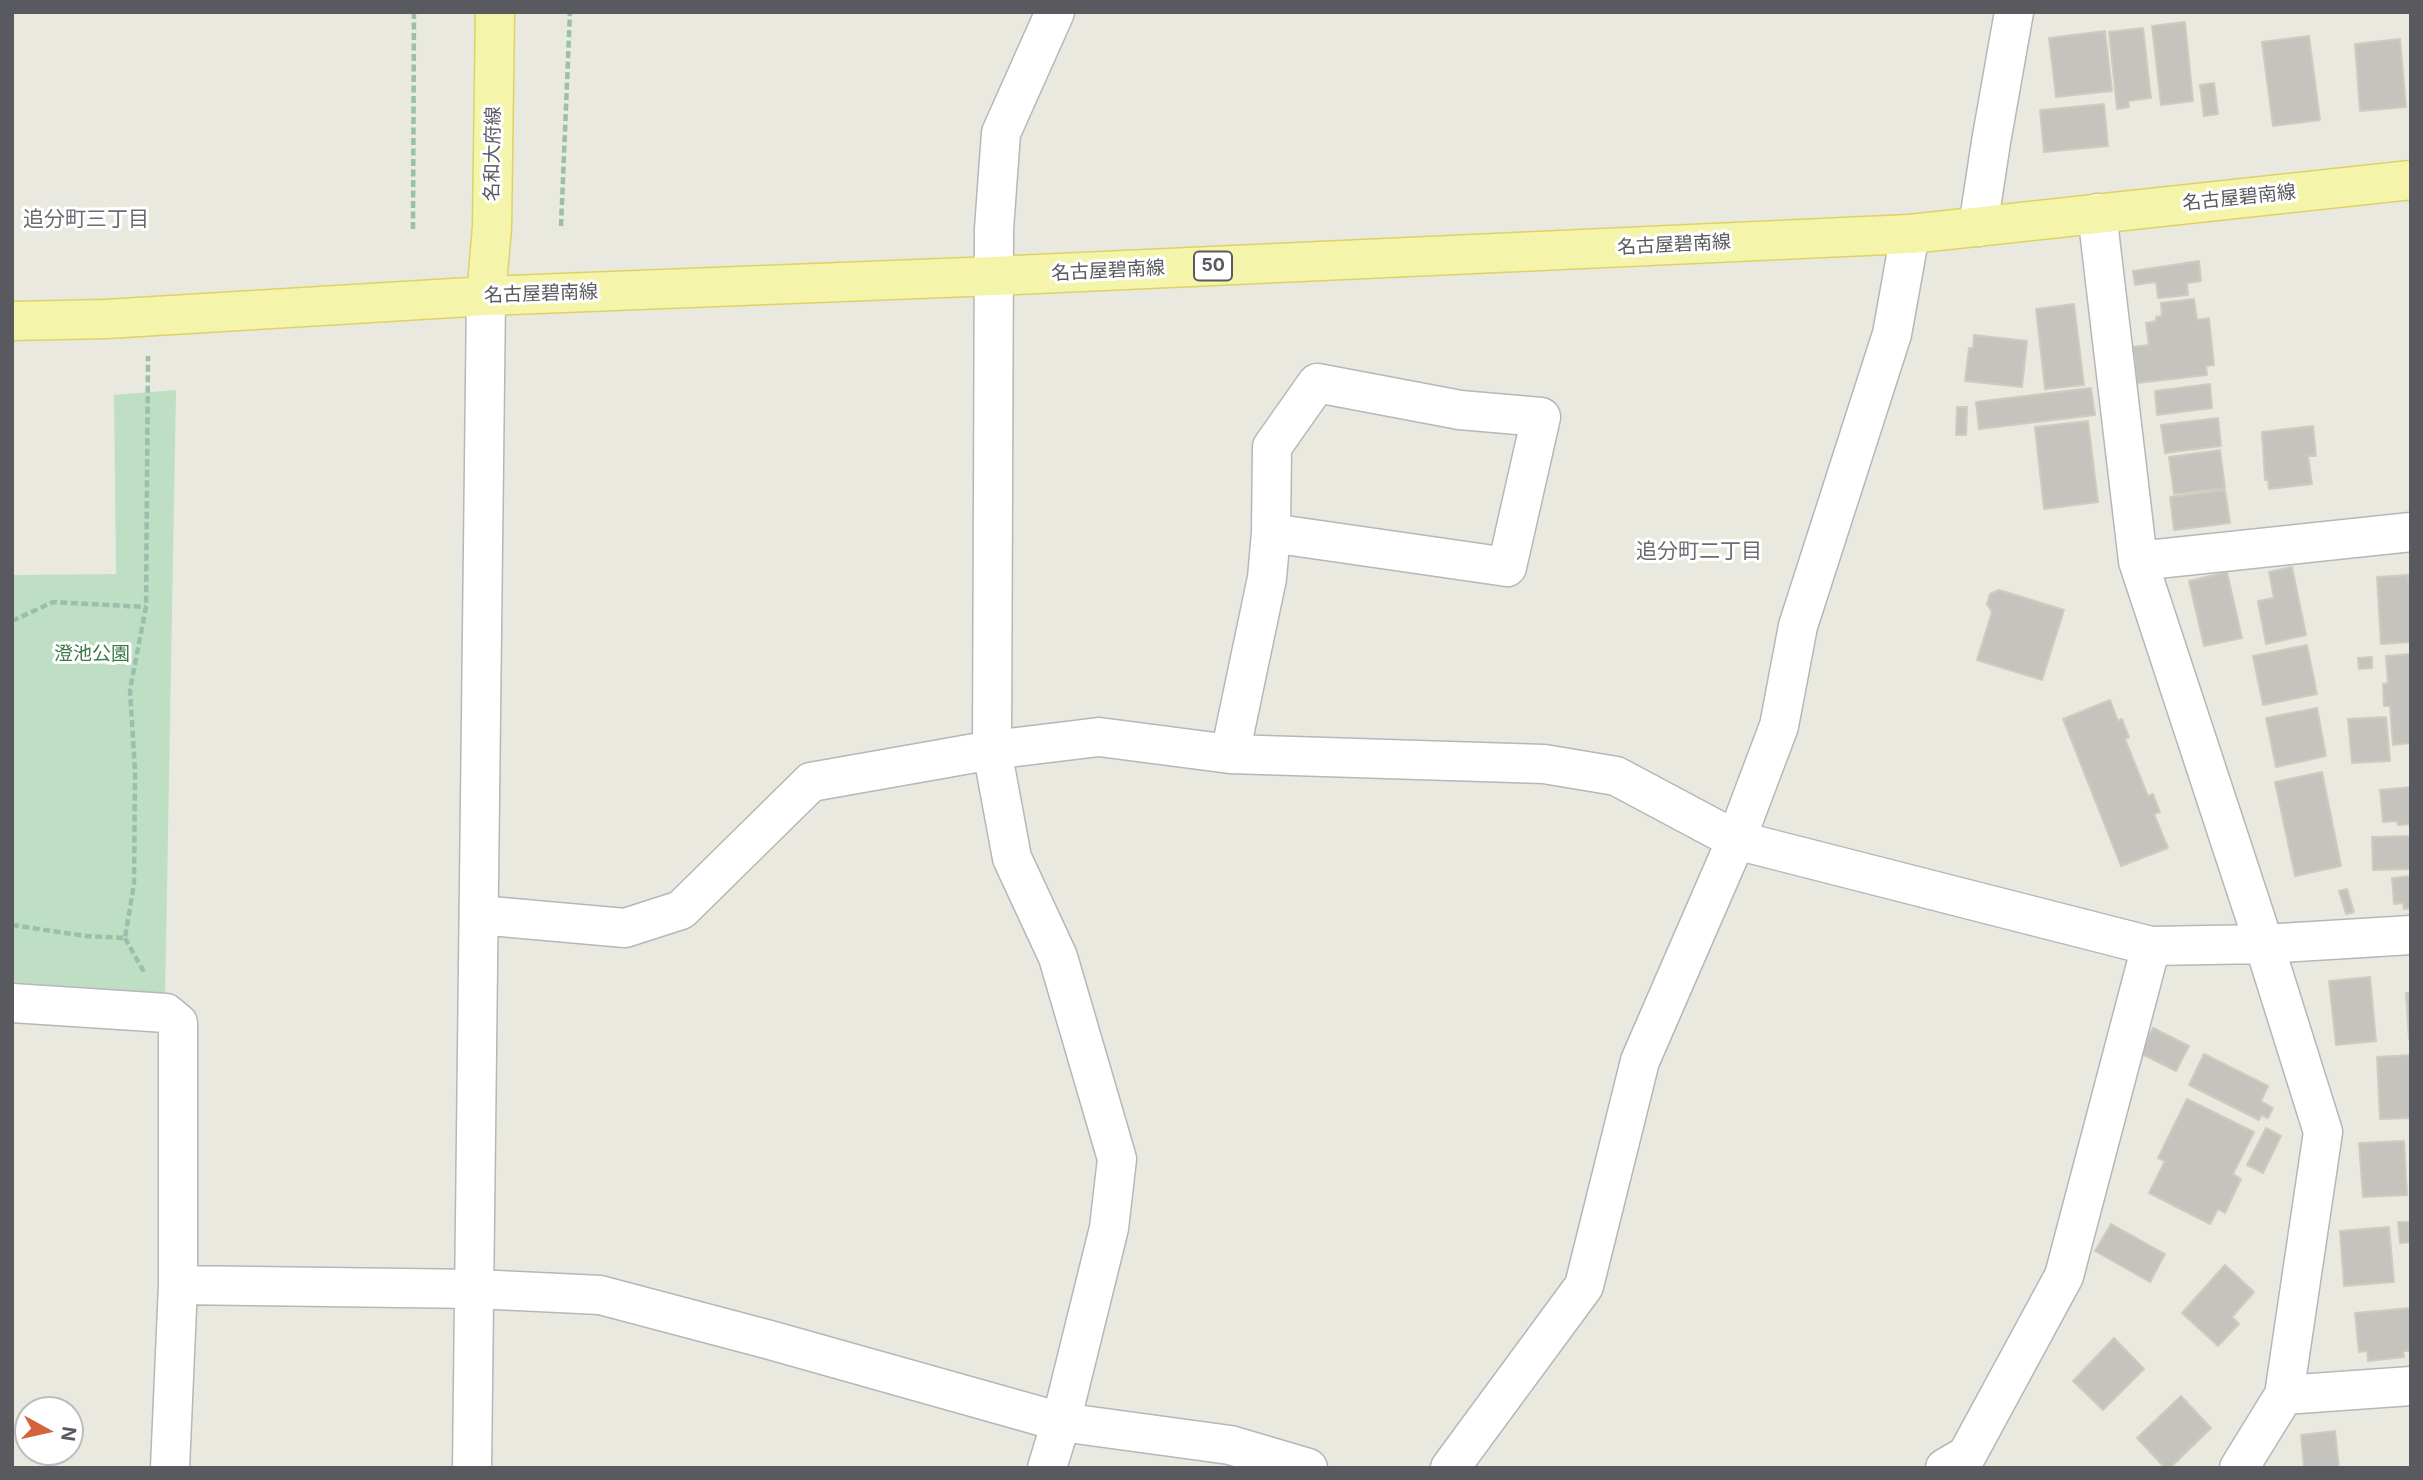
<!DOCTYPE html>
<meta charset="utf-8">
<style>
body{margin:0}
#map{position:relative;width:2423px;height:1480px;overflow:hidden;background:#eae9e0;font-family:Inter,sans-serif}
canvas{display:block}
.frame{position:absolute;inset:0;border:14px solid #595a5f;pointer-events:none}
.north{position:absolute;left:14px;top:1396px;width:70px;height:70px;box-sizing:border-box;background:#fff;border:2px solid #bdbdbf;border-radius:50%;rotate:98deg;font-size:19px;font-weight:700;line-height:28px;text-align:center;color:#595a5f}
.north::after{content:'';display:block;margin:auto;width:24px;height:32px;background:#d3623d;clip-path:polygon(50% 0,100% 100%,50% 72%,0 100%)}
</style>
<div id="map">
<canvas width="2423" height="1480"></canvas>
<div class="frame"></div>
<div class="north">N</div>
</div>
<script>
const c = document.querySelector('canvas').getContext('2d');
c.lineJoin = 'round';
function fillPath(path, color) {
  c.fillStyle = color;
  c.fill(path, 'evenodd');
}
function shape(rows) {
  const path = new Path2D();
  for (const r of rows) {
    path.moveTo(r[0], r[1]);
    for (let i = 2; i < r.length; i += 2) path.lineTo(r[i], r[i + 1]);
  }
  return path;
}
function stroke(path, color, width, dash) {
  c.strokeStyle = color;
  c.lineWidth = width;
  c.lineCap = dash ? 'butt' : 'round';
  c.setLineDash(dash || []);
  c.stroke(path);
}
function drawText(font, color, halo, rows, align = 'center') {
  c.font = font + ' Inter,"Noto Sans JP",sans-serif';
  c.lineWidth = 6;
  c.setLineDash([]);
  c.textBaseline = 'middle';
  c.strokeStyle = halo;
  c.fillStyle = color;
  for (const [text, x, y, turn = 0] of rows) {
    c.save();
    c.translate(x, y);
    c.rotate((+turn || 0) * Math.PI / 180);
    c.textAlign = isNaN(turn) ? turn : align;
    if (halo) c.strokeText(text, 0, 0);
    c.fillText(text, 0, 0);
    c.restore();
  }
}
fillPath(shape([
 [176,390,165,1000,12,982,12,575,116,574,114,395]
]), '#bfdfc4');
const building = shape([
 [2185,22,2193,101,2161,105,2152,26,2185,22],
 [2143,28,2151,98,2128,101,2129,107,2117,109,2109,32,2143,28],
 [2105,31,2112,91,2056,97,2049,38,2105,31],
 [2309,36,2320,120,2273,126,2262,42,2309,36],
 [2400,39,2406,107,2360,111,2355,44,2400,39],
 [2214,83,2218,114,2204,116,2200,85,2214,83],
 [2104,104,2108,146,2044,152,2040,110,2104,104],
 [2199,261,2201,281,2187,283,2188,295,2158,298,2156,282,2135,285,2133,271,2199,261],
 [2194,299,2197,320,2209,318,2214,365,2206,366,2207,375,2137,383,2133,347,2149,345,2146,323,2156,321,2156,317,2162,316,2161,303,2194,299],
 [2074,304,2084,385,2045,389,2036,309,2074,304],
 [1974,335,2027,341,2022,387,1965,381,1969,348,1973,348,1974,335],
 [2210,384,2212,408,2157,415,2155,391,2210,384],
 [2091,388,2095,415,1979,429,1976,402,2091,388],
 [1957,407,1967,407,1966,435,1956,435,1957,407],
 [2218,418,2221,446,2165,453,2161,425,2218,418],
 [2088,421,2098,502,2044,509,2035,427,2088,421],
 [2313,426,2316,456,2308,456,2312,484,2269,489,2268,480,2265,480,2262,432,2313,426],
 [2220,450,2225,488,2174,494,2169,457,2220,450],
 [2225,490,2230,523,2174,530,2170,497,2225,490],
 [2292,567,2306,635,2266,644,2258,601,2274,598,2269,572,2292,567],
 [2227,572,2242,638,2204,646,2189,581,2227,572],
 [2408,575,2408,580,2411,580,2411,642,2381,644,2377,577,2408,575],
 [1999,590,2064,610,2042,680,1977,660,1992,612,1987,604,1990,594,1999,590],
 [2307,645,2317,694,2263,705,2253,656,2307,645],
 [2411,654,2411,743,2393,745,2390,706,2384,706,2383,684,2388,683,2386,656,2411,654],
 [2372,657,2372,668,2359,669,2358,658,2372,657],
 [2110,700,2118,721,2122,719,2129,737,2125,739,2148,796,2153,794,2160,812,2154,814,2168,848,2121,866,2063,719,2110,700],
 [2317,708,2326,756,2276,767,2266,718,2317,708],
 [2386,717,2390,761,2352,763,2348,719,2386,717],
 [2322,772,2341,866,2295,876,2275,782,2322,772],
 [2411,787,2411,824,2398,825,2397,821,2383,822,2380,790,2411,787],
 [2411,836,2411,869,2373,870,2372,837,2411,836],
 [2411,876,2411,908,2404,909,2403,903,2394,904,2392,878,2411,876],
 [2347,889,2354,912,2346,914,2339,891,2347,889],
 [2370,977,2376,1041,2336,1045,2329,981,2370,977],
 [2406,993,2411,993,2411,1039,2409,1039,2406,993],
 [2153,1028,2189,1046,2176,1071,2140,1053,2153,1028],
 [2204,1054,2268,1086,2261,1101,2273,1108,2268,1118,2261,1115,2259,1120,2189,1085,2204,1054],
 [2411,1055,2411,1118,2380,1119,2377,1057,2411,1055],
 [2187,1099,2254,1132,2233,1174,2241,1179,2225,1213,2218,1209,2210,1224,2149,1193,2165,1161,2158,1158,2187,1099],
 [2266,1128,2281,1136,2263,1173,2247,1165,2266,1128],
 [2404,1141,2407,1195,2363,1197,2359,1143,2404,1141],
 [2398,1222,2408,1222,2410,1242,2400,1243,2398,1222],
 [2111,1224,2165,1254,2150,1282,2095,1251,2111,1224],
 [2389,1227,2394,1282,2344,1286,2340,1231,2389,1227],
 [2225,1265,2254,1292,2232,1317,2239,1324,2218,1346,2182,1313,2225,1265],
 [2411,1308,2411,1351,2403,1351,2404,1357,2368,1361,2367,1351,2359,1352,2355,1313,2411,1308],
 [2114,1338,2144,1369,2103,1410,2073,1381,2114,1338],
 [2181,1396,2211,1428,2170,1468,2165,1468,2137,1438,2181,1396],
 [2335,1431,2339,1468,2304,1468,2301,1435,2335,1431]
]);
fillPath(building, '#c5c3bd');
stroke(building, '#ceccbf', 2);
const minor = shape([
 [2097,213,2138,561,2264,944,2323,1132,2284,1395,2239,1468],
 [1978,227,1991,142,2014,12],
 [2138,561,2411,532],
 [1230,754,1267,578,1271,533,1272,447,1317,383,1460,410,1541,417,1507,567,1271,533],
 [479,915,625,928,681,910,811,782,992,750,1099,737,1230,754,1544,764,1616,776,1736,840,2151,946,2264,944,2411,935],
 [12,1003,166,1013,178,1023,178,1285,170,1468],
 [178,1285,476,1289,600,1295,770,1340,1061,1422,1230,1445,1308,1468],
 [2284,1395,2411,1386],
 [472,1468,486,296],
 [1047,1468,1061,1422,1109,1228,1117,1159,1058,957,1012,858,992,750,994,229,1001,133,1055,12],
 [1450,1468,1584,1286,1640,1061,1736,840,1779,726,1798,626,1892,334,1910,234],
 [1945,1468,1967,1455,2064,1276,2151,946]
]);
const major = shape([
 [486,296,492,227,495,12],
 [12,321,106,319,486,296,994,276,1910,234,2411,180]
]);
stroke(minor, '#b6b6bb', 41);
stroke(major, '#dfd264', 41);
stroke(shape([
 [561,226,570,12],
 [413,229,414,12],
 [12,621,53,602,146,607],
 [12,925,86,936,125,938,134,884,135,771,130,690,146,607,148,356],
 [125,938,144,972]
]), '#9abfaa', 4.5, [7, 3.5]);
stroke(minor, '#fff', 38);
stroke(major, '#f4f4aa', 38);
for (const [x, y, w] of [
 [1213,266,38]
]) {
  const box = new Path2D();
  box.roundRect(x - w / 2, y - 14.5, w, 29, 5);
  c.fillStyle = '#fff';
  c.fill(box);
  stroke(box, '#595a5f', 2);
}
drawText('bold 18px', '#595a5f', null, [
 ["50",1213,266]
]);
drawText('19px', '#595a5f', '#fff', [
 ["名和大府線",493,154,-89],
 ["名古屋碧南線",2239,198,-6],
 ["名古屋碧南線",1674,245,-3],
 ["名古屋碧南線",1108,271,-3],
 ["名古屋碧南線",541,294,-2]
]);
drawText('19px', '#3c7a4a', '#fff', [
 ["澄池公園",92,654]
]);
drawText('21px', '#6a6c71', '#fff', [
 ["追分町三丁目",86,220],
 ["追分町二丁目",1699,552]
]);
</script>
